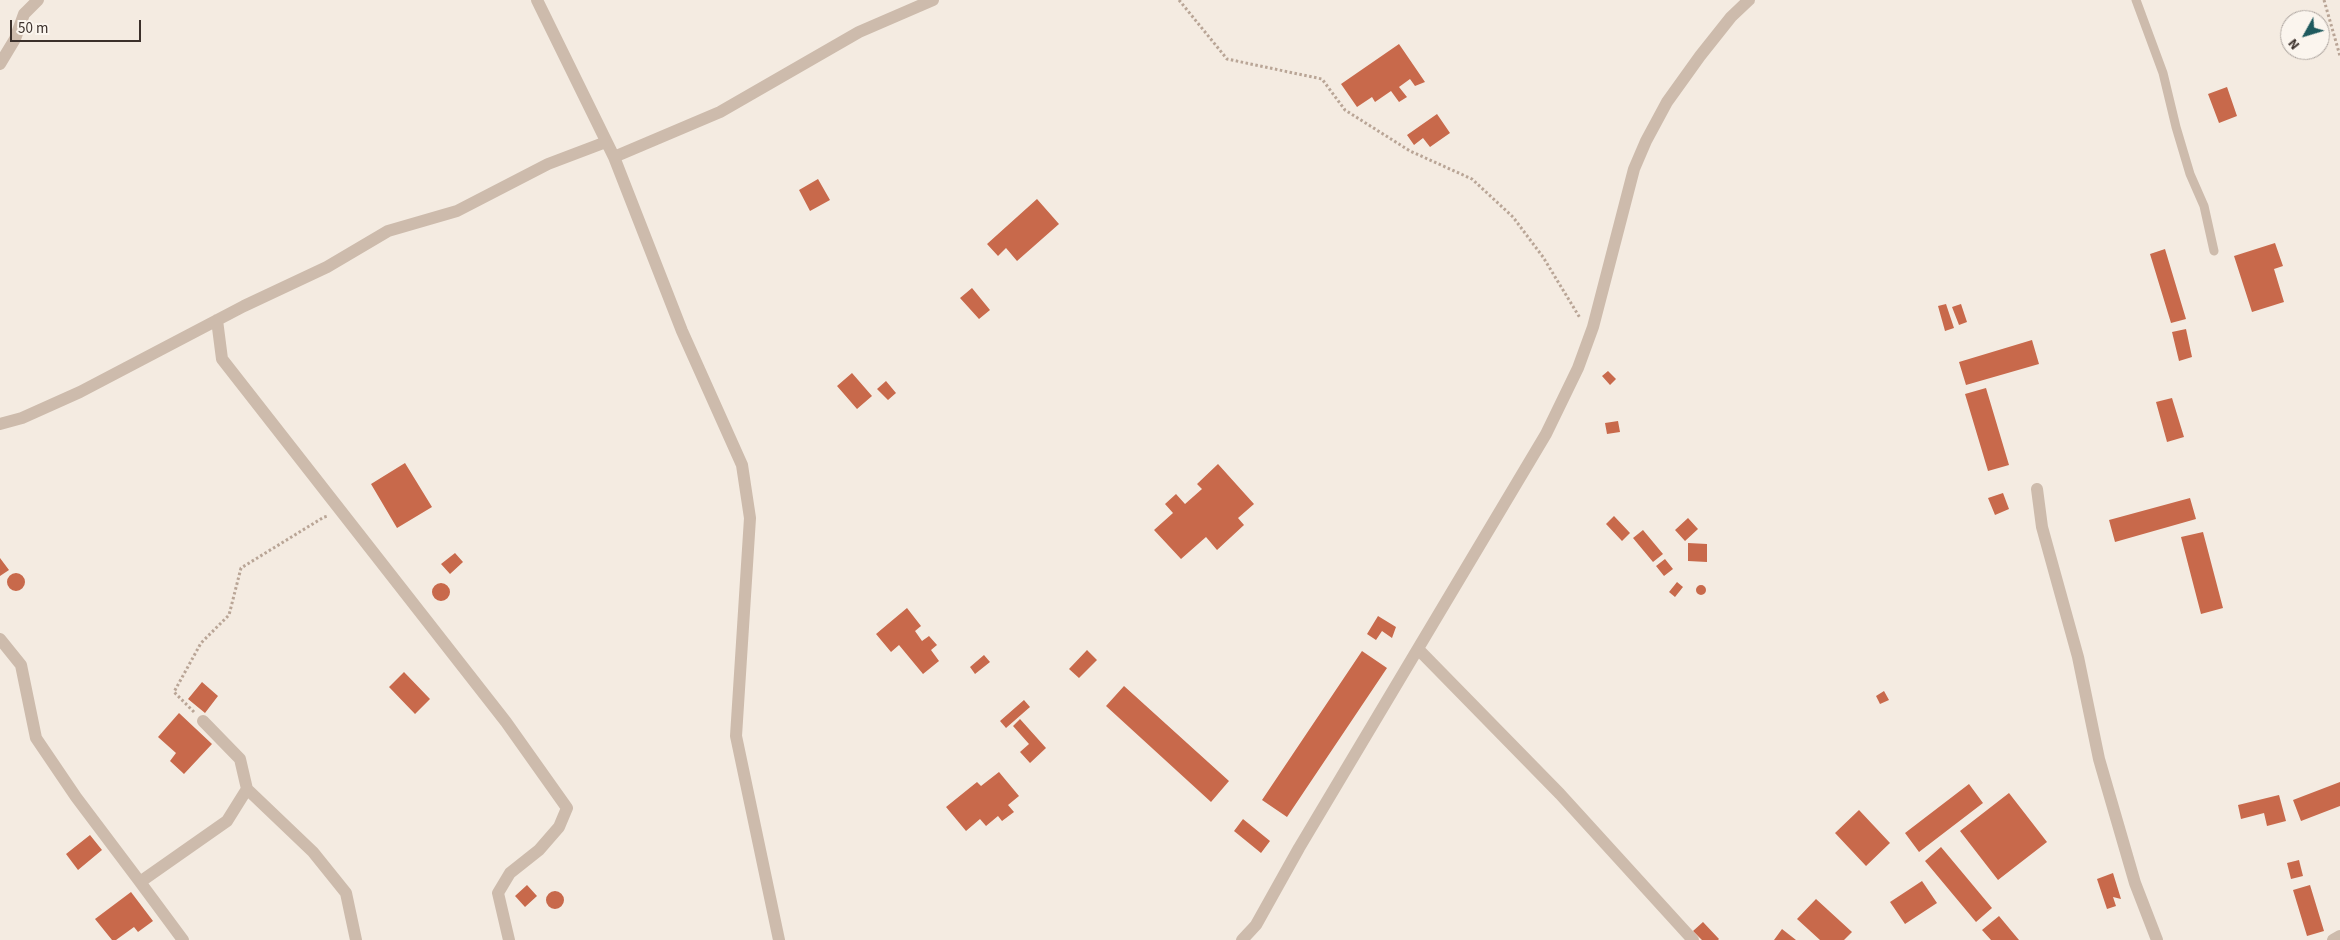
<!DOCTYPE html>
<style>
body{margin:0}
#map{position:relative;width:2340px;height:940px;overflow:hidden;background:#f4ebe1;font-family:"Source Sans 3",sans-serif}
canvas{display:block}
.north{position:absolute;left:2280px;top:10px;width:50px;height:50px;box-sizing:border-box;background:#fbf5ee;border:1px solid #aea6a0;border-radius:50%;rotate:231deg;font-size:14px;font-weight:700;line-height:20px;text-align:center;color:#3b302b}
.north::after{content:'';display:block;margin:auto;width:18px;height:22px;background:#1f5a5e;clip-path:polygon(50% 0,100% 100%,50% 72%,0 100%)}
.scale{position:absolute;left:10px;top:20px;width:131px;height:22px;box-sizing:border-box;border:2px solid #3b302b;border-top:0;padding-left:6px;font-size:15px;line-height:18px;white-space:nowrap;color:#3b302b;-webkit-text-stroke:4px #fbf5ee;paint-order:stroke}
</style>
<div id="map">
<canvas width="2340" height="940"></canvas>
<div class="north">N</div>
<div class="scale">50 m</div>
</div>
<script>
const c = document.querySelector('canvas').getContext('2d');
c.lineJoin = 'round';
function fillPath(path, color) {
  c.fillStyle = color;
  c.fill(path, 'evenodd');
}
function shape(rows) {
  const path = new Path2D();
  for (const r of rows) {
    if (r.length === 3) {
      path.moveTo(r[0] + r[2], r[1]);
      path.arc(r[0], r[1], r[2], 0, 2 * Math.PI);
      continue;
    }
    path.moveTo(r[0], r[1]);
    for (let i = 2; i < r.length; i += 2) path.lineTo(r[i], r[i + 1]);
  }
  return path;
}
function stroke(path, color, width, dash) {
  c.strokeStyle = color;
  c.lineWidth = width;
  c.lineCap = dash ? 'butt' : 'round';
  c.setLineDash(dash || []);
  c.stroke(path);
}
fillPath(shape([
 [1399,44,1425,82,1415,86,1410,79,1399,87,1407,97,1399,102,1391,91,1375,102,1372,97,1357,107,1341,84],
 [2227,87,2237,116,2219,123,2208,94],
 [1437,114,1450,133,1430,147,1423,138,1414,145,1407,135],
 [818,179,830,200,810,211,799,190],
 [1037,199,1059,224,1017,261,1006,248,998,256,987,244],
 [2275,243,2283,266,2274,269,2284,302,2252,312,2234,256],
 [2165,249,2186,319,2171,323,2150,254],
 [972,288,990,310,979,319,960,298],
 [1946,304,1954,328,1945,331,1938,306],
 [1961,304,1967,322,1959,325,1952,307],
 [2186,329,2192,357,2179,361,2172,332],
 [2032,340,2039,364,1966,385,1959,362],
 [1608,371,1616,379,1610,385,1602,376],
 [852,373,872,396,857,409,837,386],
 [886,381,896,393,888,400,877,389],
 [1986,388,2009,465,1988,471,1965,394],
 [2172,398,2184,437,2167,442,2156,402],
 [1618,421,1620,432,1607,434,1605,423],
 [405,463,432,507,397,528,371,484],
 [1218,464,1254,504,1238,518,1244,525,1217,550,1206,537,1181,559,1154,530,1173,513,1165,504,1176,494,1185,504,1202,489,1197,484],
 [2003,493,2009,509,1995,515,1988,498],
 [2190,498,2196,519,2115,542,2109,520],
 [1614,516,1630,533,1622,541,1606,524],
 [1688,518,1698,529,1685,541,1675,530],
 [1643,530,1663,554,1653,562,1633,538],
 [2203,532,2223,608,2201,614,2181,537],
 [1688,543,1707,544,1707,562,1688,561],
 [455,553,463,562,450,574,441,564],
 [0,558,9,570,0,576],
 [1665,559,1673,569,1664,576,1656,566],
 [16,582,9],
 [1677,582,1683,587,1675,597,1669,592],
 [441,592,9],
 [1701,590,5],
 [907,608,921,626,915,631,922,641,929,636,937,645,931,650,939,661,923,674,899,645,891,652,876,634],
 [1378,616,1396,627,1392,638,1382,631,1376,640,1367,634],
 [1087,650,1097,660,1079,678,1069,669],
 [1362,651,1387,668,1287,817,1262,800],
 [984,655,990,662,975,674,970,667],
 [404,672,430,699,415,714,389,687],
 [202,682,218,696,205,713,188,699],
 [1124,686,1229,781,1211,802,1106,706],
 [1884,691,1889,700,1880,704,1876,696],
 [1024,700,1030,707,1006,728,1000,721],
 [179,713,212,744,184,774,170,761,176,753,158,737],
 [1020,719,1046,748,1030,763,1020,752,1029,744,1013,726],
 [999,772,1019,796,1008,805,1014,812,1002,821,998,816,986,826,980,819,966,831,946,807,977,782,981,786],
 [2340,782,2340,806,2301,821,2293,800],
 [1969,784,1983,803,1919,852,1905,833],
 [2009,793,2047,842,1998,880,1960,831],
 [2279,795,2286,821,2267,826,2264,813,2241,819,2238,805],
 [1859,810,1890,843,1866,866,1835,833],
 [1243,819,1270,841,1261,853,1234,831],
 [90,835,102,850,78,870,66,854],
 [1941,847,1992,908,1976,922,1925,861],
 [2299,860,2303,876,2291,879,2287,863],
 [2113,873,2121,899,2113,897,2116,906,2107,909,2097,879],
 [1922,881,1937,903,1905,924,1890,902],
 [527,885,537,896,525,907,515,896],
 [2310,885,2324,931,2307,936,2293,890],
 [555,900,9],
 [131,892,153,921,138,932,134,927,116,940,112,940,95,919],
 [1816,899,1852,932,1844,940,1820,940,1797,919],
 [1999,916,2019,940,1991,940,1982,930],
 [1703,922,1719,939,1718,940,1702,940,1693,931],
 [1782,929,1796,940,1774,940]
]), '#c8694b');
stroke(shape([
 [1179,0,1227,59,1322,79,1345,110,1410,151,1472,179,1513,217,1543,257,1580,318],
 [2324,0,2340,56],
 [194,712,174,692,201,643,229,615,241,568,324,517,328,516]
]), '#b9a596', 3, [2.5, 2.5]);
stroke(shape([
 [2136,0,2163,73,2176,127,2190,174,2204,206,2214,251]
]), '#cdbbac', 9);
stroke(shape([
 [537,0,614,157,682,331,742,465,750,518,736,736,779,940],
 [0,64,15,39,24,14,38,0],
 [614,157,720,112,859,32,933,0],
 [217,320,222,359,506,722,567,808,559,827,539,850,510,873,498,893,509,940],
 [0,424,22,418,80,392,244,306,327,267,388,231,457,211,548,164,606,142],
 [2037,489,2042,527,2078,657,2099,759,2135,883,2157,940],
 [0,639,21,665,36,738,76,797,140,882],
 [1418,649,1560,794,1693,940],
 [247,789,313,852,346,893,356,940],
 [183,940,140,882,227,821,247,789,240,759,203,721],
 [1242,940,1256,925,1299,848,1546,434,1578,368,1593,327,1634,169,1646,141,1667,102,1700,56,1731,17,1749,0],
 [2333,940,2340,936]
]), '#cdbbac', 12);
</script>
